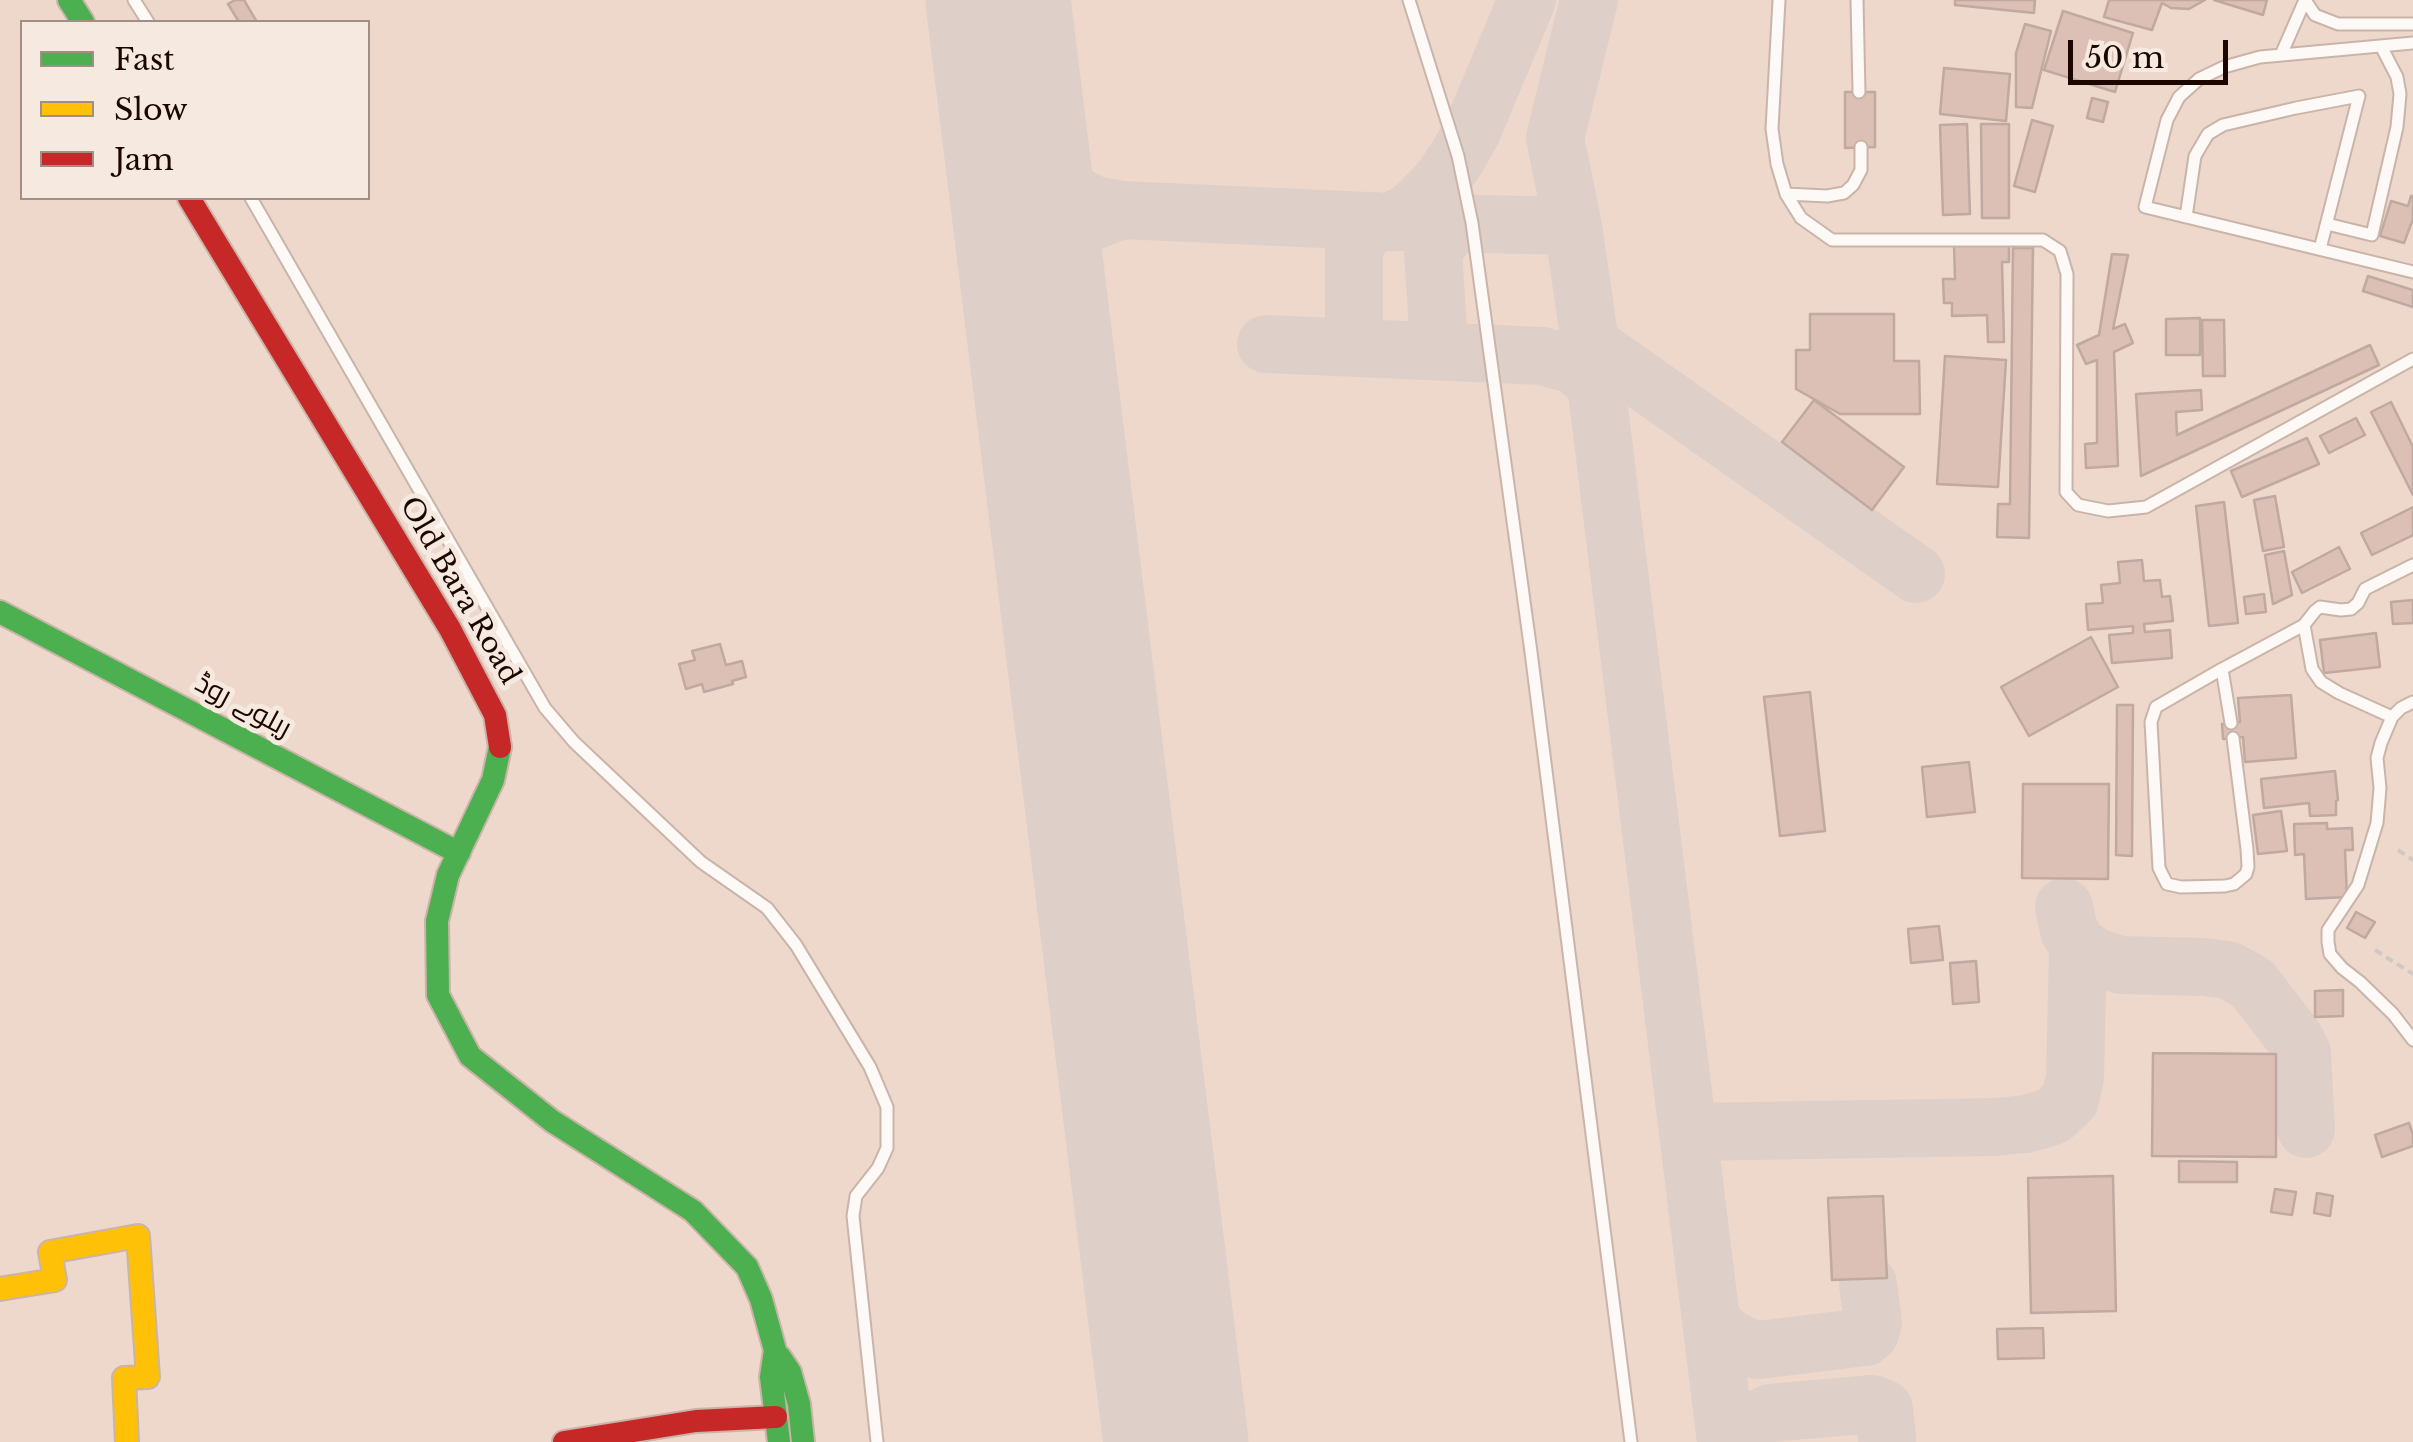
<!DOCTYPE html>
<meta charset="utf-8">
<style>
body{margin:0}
#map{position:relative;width:2413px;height:1442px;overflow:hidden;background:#eed8cc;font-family:"Libre Baskerville",serif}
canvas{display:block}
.legend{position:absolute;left:20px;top:20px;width:350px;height:180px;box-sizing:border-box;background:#f6e9e0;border:2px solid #9f8f86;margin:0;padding:12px 18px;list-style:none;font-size:30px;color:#1c0700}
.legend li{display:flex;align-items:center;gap:20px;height:50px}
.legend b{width:50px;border:2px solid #9f8f86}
.scale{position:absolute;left:2068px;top:40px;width:160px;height:45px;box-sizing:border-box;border:5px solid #1c0700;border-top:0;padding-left:12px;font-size:30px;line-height:35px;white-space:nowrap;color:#1c0700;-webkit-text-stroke:8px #f6e9e0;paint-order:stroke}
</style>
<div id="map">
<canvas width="2413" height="1442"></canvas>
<ul class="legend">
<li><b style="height:12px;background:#4caf50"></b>Fast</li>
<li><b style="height:12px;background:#ffc107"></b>Slow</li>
<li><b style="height:12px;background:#c62828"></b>Jam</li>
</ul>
<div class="scale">50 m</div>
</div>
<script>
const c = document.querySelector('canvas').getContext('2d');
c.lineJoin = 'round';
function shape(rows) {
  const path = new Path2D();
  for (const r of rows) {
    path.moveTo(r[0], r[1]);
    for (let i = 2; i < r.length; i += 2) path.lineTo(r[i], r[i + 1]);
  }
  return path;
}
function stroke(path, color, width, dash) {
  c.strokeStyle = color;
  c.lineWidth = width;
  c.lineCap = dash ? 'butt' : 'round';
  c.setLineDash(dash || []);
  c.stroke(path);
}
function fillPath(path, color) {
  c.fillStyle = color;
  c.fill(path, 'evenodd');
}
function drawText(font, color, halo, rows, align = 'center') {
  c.font = font + ' "Libre Baskerville",Cairo,serif';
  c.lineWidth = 10;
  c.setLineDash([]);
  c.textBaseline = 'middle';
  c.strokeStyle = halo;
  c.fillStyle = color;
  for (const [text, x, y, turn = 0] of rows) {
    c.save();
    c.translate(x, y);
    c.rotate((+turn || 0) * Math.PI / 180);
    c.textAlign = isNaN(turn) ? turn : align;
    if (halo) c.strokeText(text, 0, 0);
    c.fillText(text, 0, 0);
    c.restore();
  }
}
stroke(shape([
 [1589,0,1555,138,1573,226,1596,384,1726,1442],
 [1018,162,1094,205,1122,210,1390,222,1573,226],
 [1390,222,1410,212,1421,202,1441,181,1458,156,1472,131,1527,0],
 [1029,254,1049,238,1122,210],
 [1266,344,1542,356,1574,365,1596,384],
 [1590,344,1916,574],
 [1336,346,1351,332,1354,324,1354,247,1363,233,1378,221],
 [1418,350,1430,339,1438,328,1433,252,1446,232,1456,223],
 [2078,945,2095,957,2121,965,2204,967,2228,970,2252,983,2295,1039,2302,1053,2306,1129],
 [1689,1132,1995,1127,2026,1124,2053,1116,2070,1100,2075,1078,2078,945,2069,931,2064,907],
 [1711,1320,1725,1335,1735,1341,1747,1347,1759,1350,1865,1337,1870,1333,1873,1323,1868,1284],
 [1735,1442,1747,1425,1770,1413,1873,1404,1884,1409,1887,1439]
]), '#ded0c8', 58);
stroke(shape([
 [998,0,1176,1442]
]), '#ded0c8', 145);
const building = shape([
 [235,0,244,0,257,22,239,22,228,4,235,0],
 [1955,0,2035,0,2034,13,1955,5,1955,0],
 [2109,0,2205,0,2189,9,2171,8,2162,3,2152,30,2104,17,2109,0],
 [2214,0,2267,0,2263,15,2214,0],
 [2063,11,2133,33,2115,92,2044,70,2063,11],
 [2025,24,2051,31,2032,108,2016,107,2016,53,2025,24],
 [1944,68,2010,74,2006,121,1940,114,1944,68],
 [1845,92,1875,92,1875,147,1845,148,1845,92],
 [2092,98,2108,102,2103,122,2087,118,2092,98],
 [2032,120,2053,126,2035,192,2014,186,2032,120],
 [1967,124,1970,214,1943,215,1940,125,1967,124],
 [1981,124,2009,124,2009,218,1982,218,1981,124],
 [2411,196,2413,196,2413,219,2404,243,2380,236,2391,201,2408,206,2411,196],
 [2009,243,2009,262,2002,262,2004,342,1988,342,1987,315,1952,316,1952,303,1944,303,1943,279,1955,279,1954,244,2009,243],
 [2013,248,2033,248,2029,538,1997,537,1998,504,2010,504,2013,248],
 [2112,254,2128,255,2113,329,2125,324,2133,343,2114,352,2118,466,2086,468,2085,444,2097,443,2097,360,2086,364,2077,345,2099,335,2112,254],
 [2368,276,2413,290,2413,307,2363,291,2368,276],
 [1810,314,1894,314,1894,361,1919,361,1920,414,1840,414,1796,389,1796,350,1810,350,1810,314],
 [2200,318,2200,355,2166,355,2166,319,2200,318],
 [2202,320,2224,320,2225,376,2203,376,2202,320],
 [2370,345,2379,365,2141,476,2136,394,2201,390,2202,410,2176,412,2177,435,2370,345],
 [1945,356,2006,360,1998,487,1937,484,1945,356],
 [1814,400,1904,467,1872,510,1782,442,1814,400],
 [2391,402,2413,447,2413,495,2371,412,2391,402],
 [2356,418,2365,435,2329,453,2320,436,2356,418],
 [2307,438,2319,464,2242,497,2231,471,2307,438],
 [2275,496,2284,547,2263,551,2254,500,2275,496],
 [2224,502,2238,623,2209,626,2196,506,2224,502],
 [2413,507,2413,535,2372,555,2361,533,2413,507],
 [2339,547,2350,569,2302,593,2292,572,2339,547],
 [2284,551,2292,595,2273,604,2265,555,2284,551],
 [2142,560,2144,581,2160,580,2162,597,2170,596,2173,621,2144,624,2145,632,2170,630,2172,658,2112,663,2109,635,2133,633,2133,626,2088,630,2086,604,2103,603,2101,585,2120,583,2118,562,2142,560],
 [2264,594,2266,612,2246,614,2244,597,2264,594],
 [2413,600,2413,623,2393,624,2391,602,2413,600],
 [2376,633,2380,667,2324,673,2320,640,2376,633],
 [2091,637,2118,687,2029,736,2001,687,2091,637],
 [720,644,726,665,742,661,746,677,732,681,733,684,704,692,702,684,686,689,679,664,695,660,692,651,720,644],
 [1810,692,1825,831,1780,836,1764,697,1810,692],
 [2291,695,2296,758,2245,762,2243,737,2223,739,2222,724,2240,722,2238,698,2291,695],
 [2117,705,2133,705,2132,856,2116,855,2117,705],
 [1969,762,1975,812,1927,817,1922,767,1969,762],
 [2335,771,2338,800,2336,801,2336,815,2310,816,2309,803,2264,808,2261,779,2335,771],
 [2023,784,2109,784,2108,879,2022,878,2023,784],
 [2281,811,2287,851,2258,854,2253,815,2281,811],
 [2327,823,2327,829,2352,828,2353,850,2345,850,2347,897,2306,899,2304,854,2295,855,2294,824,2327,823],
 [2356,912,2375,922,2365,938,2347,928,2356,912],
 [1939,926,1943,960,1911,963,1908,929,1939,926],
 [1976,961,1979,1002,1953,1004,1950,963,1976,961],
 [2343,990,2343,1016,2315,1017,2315,991,2343,990],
 [2153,1053,2276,1054,2276,1157,2152,1156,2153,1053],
 [2409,1123,2413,1135,2413,1146,2382,1157,2375,1135,2409,1123],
 [2179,1161,2237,1162,2237,1182,2179,1182,2179,1161],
 [2113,1176,2116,1311,2031,1313,2028,1178,2113,1176],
 [2275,1189,2296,1192,2292,1215,2271,1212,2275,1189],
 [2317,1193,2333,1196,2330,1216,2314,1213,2317,1193],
 [1883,1196,1887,1278,1832,1280,1828,1198,1883,1196],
 [2043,1328,2044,1358,1998,1359,1997,1329,2043,1328]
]);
fillPath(building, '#dcbfb5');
stroke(building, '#c0a9a1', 2.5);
const lane = shape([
 [134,0,148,22],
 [1409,0,1458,156,1472,223,1531,652,1631,1442],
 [1779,0,1772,129,1777,164,1786,194,1801,218,1832,240,2043,240,2060,251,2067,274,2066,492,2078,505,2108,511,2146,507,2413,359],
 [1857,0,1859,92],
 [2305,0,2315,15,2338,24,2413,24],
 [2413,43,2260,57,2224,67,2199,79,2179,97,2167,120,2145,207,2413,272],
 [2281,55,2305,0],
 [1786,194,1827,196,1844,193,1853,185,1861,170,1861,147],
 [251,198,545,708,574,742,701,862,767,908,796,945,870,1067,887,1107,887,1148,878,1168,856,1196,853,1216,877,1442],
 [2186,217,2195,156,2208,134,2223,125,2296,108,2359,96,2320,249],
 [2327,224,2372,235,2397,127,2400,94,2397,77,2381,46],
 [2304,625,2312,669,2321,682,2339,693,2392,717],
 [2222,669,2231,723],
 [2413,702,2401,708,2392,717,2381,743,2377,758,2380,788,2377,823,2358,885,2328,930,2328,942,2330,954,2342,968,2360,982,2393,1014,2413,1040],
 [2233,738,2247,849,2248,867,2246,874,2234,884,2225,886,2181,887,2167,884,2159,868,2151,722,2156,707,2222,669,2304,625,2315,611,2320,607,2341,610,2351,609,2358,603,2365,589,2413,565]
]);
const fast = shape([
 [69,0,83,22],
 [0,612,459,853],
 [500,747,493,780,448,875,437,921,438,995,470,1056,552,1121,693,1211,747,1267,761,1299,775,1350,771,1377,779,1442],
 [780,1357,790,1372,799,1404,803,1442]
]);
const slow = shape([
 [0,1289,55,1280,50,1252,138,1236,148,1377,124,1378,127,1442]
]);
const jam = shape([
 [189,198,450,629,495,715,500,747],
 [564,1442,696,1421,776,1417]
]);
stroke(lane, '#cab4a8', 15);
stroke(fast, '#cab4a8', 26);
stroke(slow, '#cab4a8', 26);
stroke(jam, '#cab4a8', 26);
stroke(shape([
 [2398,850,2413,860],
 [2375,950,2413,974]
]), '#cfc9c5', 4, [8, 5]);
stroke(lane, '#fcf9f7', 11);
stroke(fast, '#4caf50', 22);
stroke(slow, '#ffc107', 22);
stroke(jam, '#c62828', 22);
drawText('28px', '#1c0700', '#f6e9e0', [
 ["Old Bara Road",459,591,60],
 ["ریلوے روڈ",243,706,28]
]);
</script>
